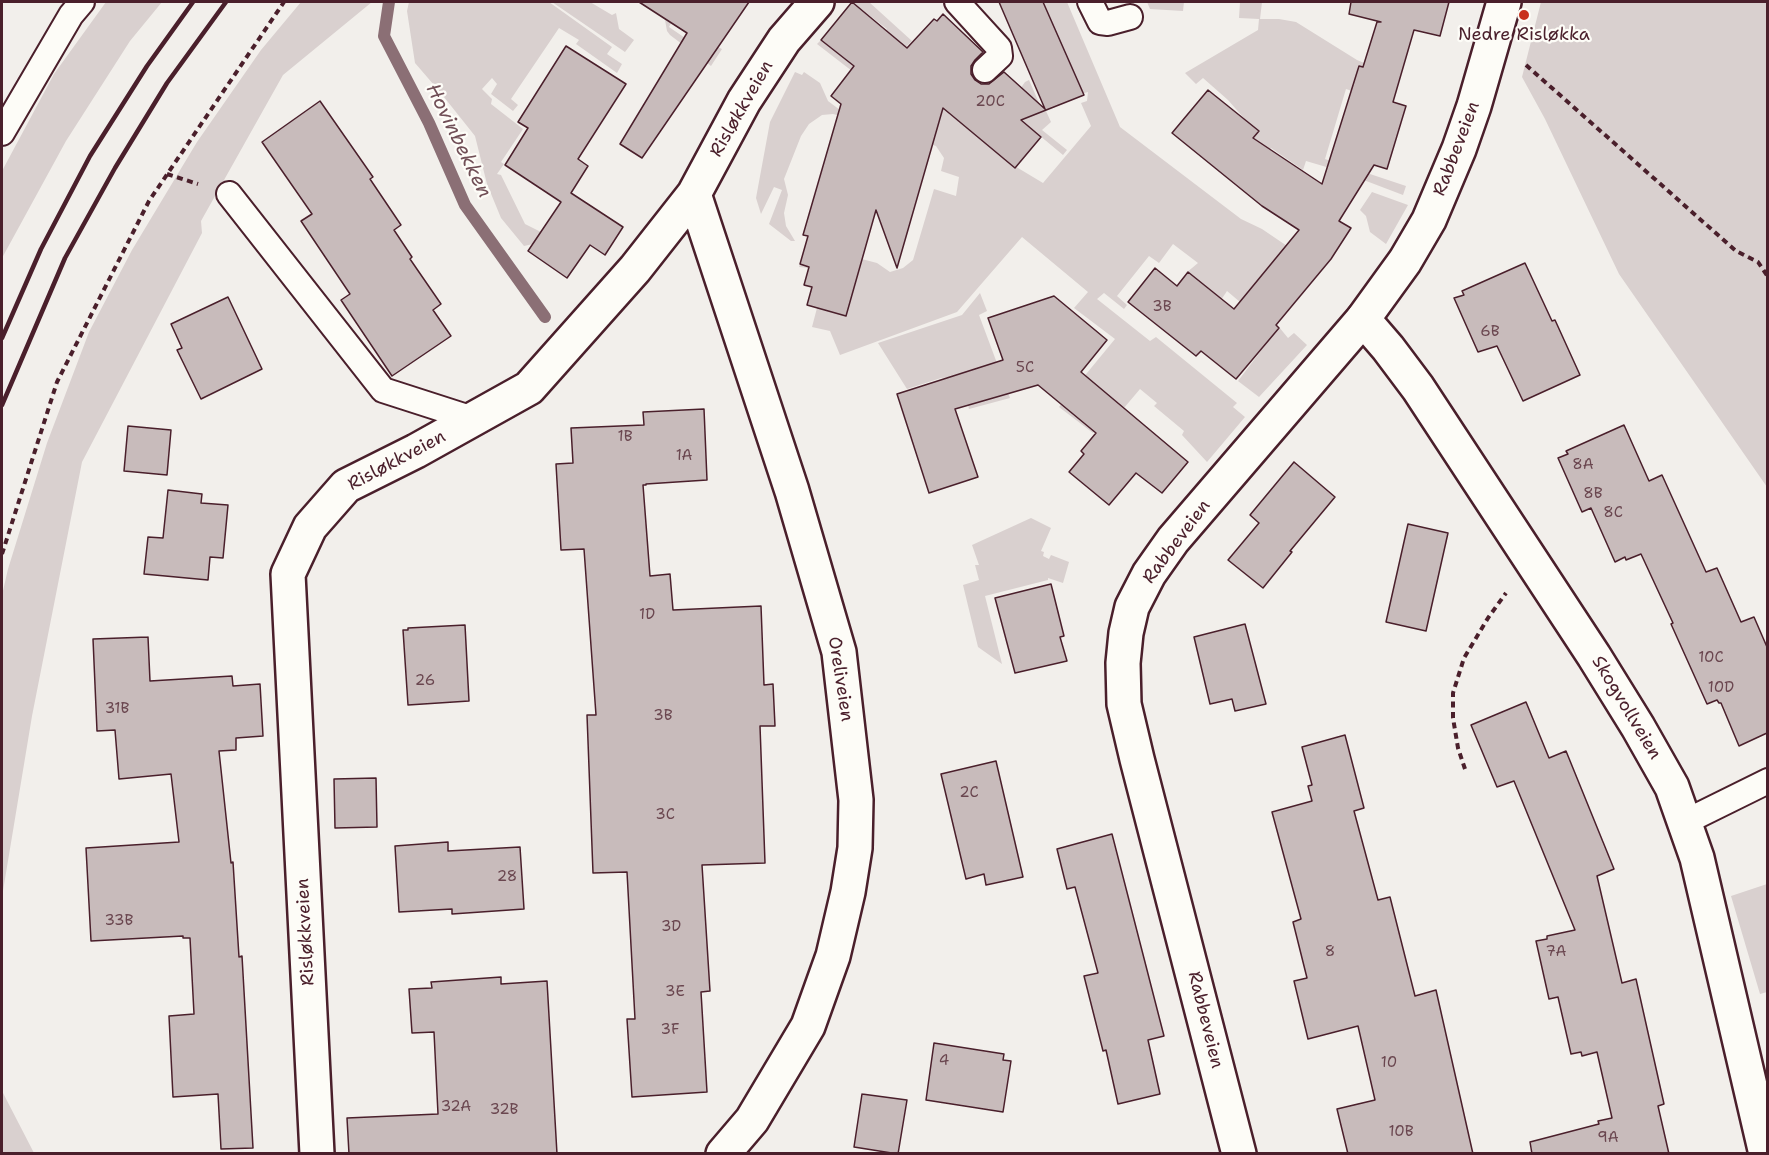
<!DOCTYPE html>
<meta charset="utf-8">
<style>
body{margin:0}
#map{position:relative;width:1769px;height:1155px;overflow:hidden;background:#f2efeb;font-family:"Shantell Sans",sans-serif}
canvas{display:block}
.frame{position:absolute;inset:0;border:3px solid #4a1f2b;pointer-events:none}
</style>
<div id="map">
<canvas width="1769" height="1155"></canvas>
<div class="frame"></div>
</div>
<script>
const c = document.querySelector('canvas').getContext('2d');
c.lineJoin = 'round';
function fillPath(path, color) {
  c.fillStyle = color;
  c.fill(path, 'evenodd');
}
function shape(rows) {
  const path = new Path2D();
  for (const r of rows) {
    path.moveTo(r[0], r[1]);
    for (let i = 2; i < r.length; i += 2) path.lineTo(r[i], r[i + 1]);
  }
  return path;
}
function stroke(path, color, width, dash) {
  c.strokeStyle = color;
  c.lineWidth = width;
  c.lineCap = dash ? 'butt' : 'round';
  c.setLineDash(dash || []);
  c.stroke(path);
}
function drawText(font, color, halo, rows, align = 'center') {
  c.font = font + ' "Shantell Sans",sans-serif';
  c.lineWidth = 4.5;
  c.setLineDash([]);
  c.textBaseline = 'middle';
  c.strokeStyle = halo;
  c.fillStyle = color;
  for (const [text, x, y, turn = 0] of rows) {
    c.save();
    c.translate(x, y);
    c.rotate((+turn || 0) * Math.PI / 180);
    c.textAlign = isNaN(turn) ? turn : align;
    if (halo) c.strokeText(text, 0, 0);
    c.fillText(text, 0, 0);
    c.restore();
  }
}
fillPath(shape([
 [106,2,162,2,130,41,66,141,2,258,2,171,54,74],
 [301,2,372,2,283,75,201,221,202,233,82,462,32,716,2,897,2,595,8,569,47,443,89,332,132,250,197,142,261,50],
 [409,2,549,2,612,47,607,54,622,64,617,73,576,44,579,40,559,28,511,99,518,105,513,111,491,94,497,84,492,78,482,89,492,99,491,104,523,129,501,162,504,164,497,174,501,175,525,224,541,232,533,244,524,246,501,218,487,184,475,136,440,92,415,63,407,11],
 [552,2,590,2,612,15,616,13,619,29,634,40,625,52],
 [852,2,869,2,912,41,894,59,968,93,949,114,1013,165,1043,183,1091,126,1081,103,1087,101,1088,92,1081,94,1043,2,1067,2,1120,127,1241,219,1262,229,1290,248,1240,302,1227,291,1221,300,1186,273,1198,263,1173,244,1159,263,1149,256,1117,296,1127,305,1124,309,1104,293,1097,299,1150,341,1156,337,1237,403,1233,407,1245,417,1207,462,1182,435,1184,431,1154,406,1157,403,1140,389,1124,408,1117,403,1093,433,1059,407,1115,339,1074,308,1088,292,1022,237,957,312,840,355,830,331,812,327,817,308,807,305,812,288,804,286,809,268,799,267,808,245,877,263,890,272,903,268,913,260,934,189,956,196,959,177,941,171,944,158,936,146,876,127,874,88,817,44,821,40,859,70,871,50,887,29],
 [1147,2,1184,2,1183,11,1150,9],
 [1240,2,1262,2,1260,19,1279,19,1296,22,1357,60,1381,70,1371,97,1346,89,1325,159,1406,186,1403,195,1340,171,1306,161,1303,170,1271,148,1265,158,1247,146,1257,133,1228,100,1203,78,1196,84,1185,73,1258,30,1259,19,1239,18],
 [1541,2,1767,2,1767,487,1619,274,1545,119,1522,77],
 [665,20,671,23,669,27,710,55,716,46,722,49,711,66,670,35,667,31],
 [795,72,802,75,804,72,820,83,828,101,852,119,833,114,822,115,809,124,801,136,784,179,788,195,784,213,786,226,795,241,791,241,769,224,782,190,774,187,761,214,756,198,770,122],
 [1029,80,1043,112,1046,111,1051,122,1042,130,1067,150,1063,155,1015,115,1011,102,1025,82],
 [1372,192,1408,205,1386,244,1370,232,1366,216,1360,210],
 [980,293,987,311,979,315,1010,398,969,409,963,387,950,377,941,378,907,389,878,343,962,315],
 [1279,327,1288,338,1294,333,1307,345,1259,397,1238,381],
 [1031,518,1051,528,1041,551,1044,552,1043,556,1049,559,1051,555,1069,562,1063,583,1048,578,1048,580,985,596,1002,664,978,647,963,585,979,580,975,565,979,565,972,545],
 [1767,884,1767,992,1760,994,1731,896],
 [2,1091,34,1153,2,1153]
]), '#d9d0cf');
stroke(shape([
 [389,2,384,36,429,123,465,205,545,317]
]), '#8b6f75', 12);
const building = shape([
 [639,2,749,2,642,158,620,144,687,33,639,2],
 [852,2,907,48,934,19,937,21,943,14,983,52,975,60,971,66,971,74,975,80,981,84,989,84,1004,72,1045,109,999,2,1043,2,1084,95,1021,120,1041,137,1015,168,943,108,897,268,876,210,846,316,807,305,812,287,804,285,809,267,800,264,808,236,803,235,841,104,831,96,854,66,821,40,852,2],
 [1351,2,1449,2,1440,36,1414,30,1393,102,1406,106,1387,169,1374,165,1339,221,1351,228,1331,259,1276,325,1279,328,1236,379,1201,351,1196,356,1128,302,1155,268,1177,286,1188,272,1234,309,1299,230,1262,206,1172,133,1208,90,1259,131,1253,138,1322,184,1359,66,1363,67,1377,22,1381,22,1349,14,1351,2],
 [566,46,626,84,578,159,588,166,571,193,623,227,605,255,590,245,567,278,528,251,561,202,505,165,528,128,518,122,566,46],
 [320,101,373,177,370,179,401,225,394,230,412,257,410,259,441,304,433,310,451,336,392,376,341,300,350,294,301,221,312,214,262,142,320,101],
 [1525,263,1552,321,1555,320,1580,375,1523,401,1497,346,1478,352,1454,298,1464,295,1462,291,1525,263],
 [1054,296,1107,340,1081,372,1188,462,1162,493,1136,473,1109,505,1069,472,1084,454,1081,451,1096,433,1038,385,955,409,978,477,929,493,897,394,1003,360,988,318,1054,296],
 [228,297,262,369,201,399,177,350,182,348,171,324,228,297],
 [704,409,707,480,646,484,646,485,643,485,650,576,670,574,673,610,761,606,764,685,773,684,775,726,760,726,765,863,702,865,710,991,701,992,707,1092,632,1097,627,1019,635,1019,627,872,593,873,587,715,596,715,584,549,561,550,556,464,573,463,571,428,644,425,643,412,704,409],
 [1624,425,1649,481,1662,475,1706,572,1717,568,1741,622,1754,617,1767,647,1767,733,1739,746,1721,703,1719,703,1717,700,1707,704,1671,624,1673,623,1641,554,1626,560,1625,557,1615,562,1591,508,1582,512,1558,458,1568,454,1566,451,1624,425],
 [128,426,171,430,167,475,124,471,128,426],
 [1294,462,1335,497,1290,551,1292,552,1263,588,1228,560,1259,523,1250,515,1294,462],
 [168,490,202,494,201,503,228,505,223,558,210,557,208,580,144,574,148,537,163,538,168,490],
 [1408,524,1448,533,1426,631,1386,622,1408,524],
 [1051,584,1064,636,1060,637,1067,661,1015,673,995,598,1051,584],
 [1245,624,1266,704,1235,711,1232,699,1210,704,1194,637,1245,624],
 [465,625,469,701,408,705,403,630,408,630,408,628,465,625],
 [148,637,150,681,232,676,233,686,260,684,263,736,236,738,236,750,219,751,231,863,233,862,239,957,242,956,253,1148,221,1149,218,1094,173,1097,169,1016,194,1014,190,938,183,938,183,936,91,941,86,848,179,842,171,774,119,779,115,730,97,731,93,639,148,637],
 [1526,702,1549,758,1566,751,1614,869,1597,876,1622,983,1636,979,1664,1104,1658,1106,1669,1154,1532,1154,1530,1142,1599,1124,1598,1121,1612,1118,1597,1052,1582,1056,1581,1052,1571,1054,1558,997,1549,999,1536,941,1547,939,1547,936,1575,930,1514,781,1497,787,1471,725,1526,702],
 [1345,735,1364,808,1354,811,1378,900,1390,897,1415,996,1436,990,1473,1154,1348,1154,1337,1109,1375,1100,1358,1026,1308,1039,1294,981,1307,978,1293,922,1301,919,1272,812,1312,801,1308,786,1312,785,1302,747,1345,735],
 [996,761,1023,877,986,885,984,874,966,879,941,774,996,761],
 [376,778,377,827,335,828,334,779,376,778],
 [1112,834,1164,1036,1148,1040,1160,1094,1118,1104,1106,1050,1103,1051,1084,976,1098,973,1075,887,1067,889,1057,849,1112,834],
 [448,842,448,851,520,847,524,909,452,914,452,909,399,912,395,846,448,842],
 [501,977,501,984,547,981,557,1154,349,1154,347,1118,438,1114,434,1032,412,1033,409,989,432,988,431,982,501,977],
 [934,1043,1004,1054,1003,1060,1011,1061,1003,1112,926,1100,934,1043],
 [862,1094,907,1100,898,1154,854,1147,862,1094]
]);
fillPath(building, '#c8bbbb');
stroke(building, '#4a1f2b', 1.5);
const lane = shape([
 [957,2,999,48,1000,56,985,70],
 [1090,2,1100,22,1108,23,1130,17],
 [2,133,71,15,82,2],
 [229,194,383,390,473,419],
 [1685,822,1768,781]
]);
const street = shape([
 [694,194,792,491,839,652,856,800,855,848,848,892,833,956,808,1026,752,1120,723,1154],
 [1363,319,1388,348,1418,388,1594,656,1638,727,1672,787,1697,858,1766,1154],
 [317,1154,288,574,310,527,346,486,416,451,529,388,635,269,694,194,744,101,784,40,817,2]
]);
const secondary = shape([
 [1239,1154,1137,759,1124,704,1123,663,1126,633,1132,607,1149,574,1173,540,1363,319,1405,261,1429,220,1459,149,1474,106,1504,2]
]);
stroke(lane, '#4a1f2b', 28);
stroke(street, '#4a1f2b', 38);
stroke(secondary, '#4a1f2b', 38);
stroke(shape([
 [1526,65,1736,251,1758,262,1768,277],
 [167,174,198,184],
 [2,554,57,382,149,201,284,2],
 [1465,769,1458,748,1453,718,1453,693,1464,658,1488,618,1506,593]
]), '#4a1f2b', 4, [6, 4.5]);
stroke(lane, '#fdfcf7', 24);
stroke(street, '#fdfcf7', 33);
stroke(secondary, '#fdfcf7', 33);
stroke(shape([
 [2,338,41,249,90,156,147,66,193,2],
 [2,405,65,258,115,168,167,83,226,2]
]), '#4a1f2b', 4.5);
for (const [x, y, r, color] of [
 [1524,15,6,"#c8321e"]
]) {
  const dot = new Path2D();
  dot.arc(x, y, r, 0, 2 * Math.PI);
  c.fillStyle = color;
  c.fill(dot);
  stroke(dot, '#fdfcf7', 2);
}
drawText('15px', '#6a464f', null, [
 ["20C",990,102],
 ["3B",1162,307],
 ["6B",1490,332],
 ["5C",1025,368],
 ["1B",625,437],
 ["1A",684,456],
 ["8A",1583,465],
 ["8B",1593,494],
 ["8C",1613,513],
 ["1D",647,615],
 ["10C",1711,658],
 ["26",425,681],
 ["10D",1721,688],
 ["31B",117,709],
 ["3B",663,716],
 ["2C",969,793],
 ["3C",665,815],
 ["28",507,877],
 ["33B",119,921],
 ["3D",671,927],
 ["8",1330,952],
 ["7A",1556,952],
 ["3E",675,992],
 ["3F",670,1030],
 ["4",944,1061],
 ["10",1389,1063],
 ["32A",456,1107],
 ["32B",504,1110],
 ["10B",1401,1132],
 ["9A",1608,1138]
]);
drawText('18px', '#4a1f2b', '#fdfcf7', [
 ["Nedre Risløkka",1524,35]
]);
drawText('18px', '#4a1f2b', '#fdfcf7', [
 ["Risløkkveien",742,109,-60],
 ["Rabbeveien",1457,149,-69],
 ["Risløkkveien",397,461,-28],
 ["Rabbeveien",1177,542,-53],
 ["Oreliveien",840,679,81],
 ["Skogvollveien",1626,708,59],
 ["Risløkkveien",306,932,-93],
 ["Rabbeveien",1205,1020,76]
]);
drawText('italic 20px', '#704e56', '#fdfcf7', [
 ["Hovinbekken",458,141,64]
]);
</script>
